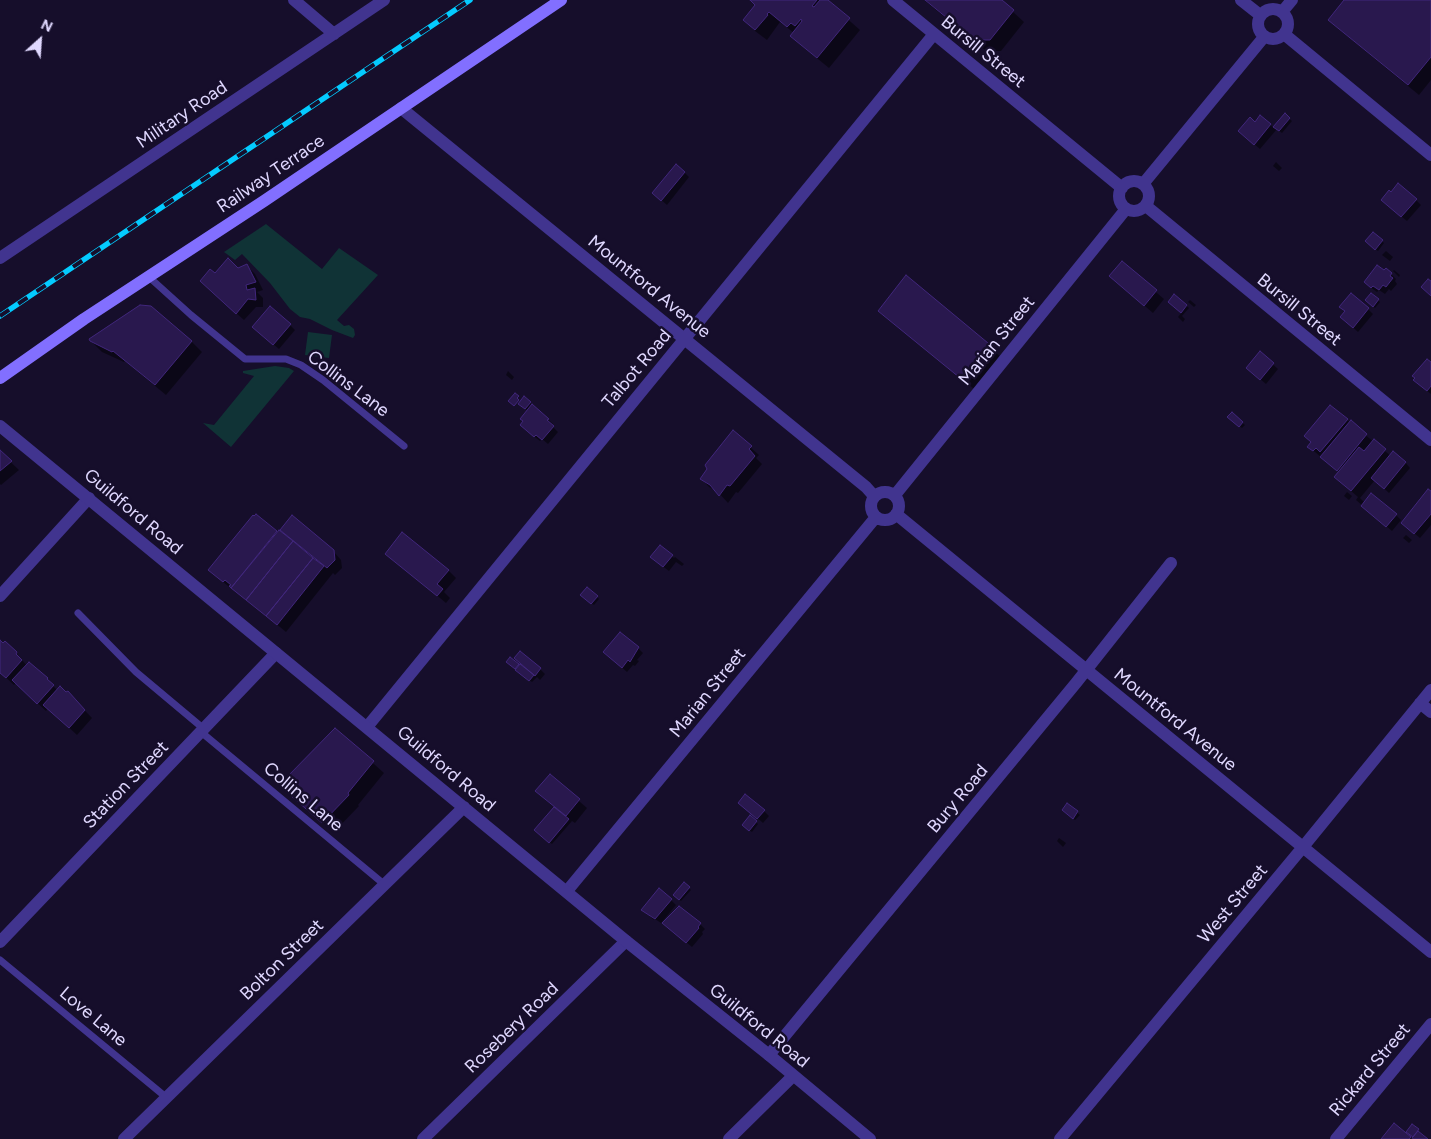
<!DOCTYPE html>
<style>
body{margin:0}
#map{position:relative;width:1431px;height:1139px;overflow:hidden;background:#160e2b;font-family:Figtree,sans-serif}
canvas{display:block}
.north{position:absolute;left:15px;top:15px;width:50px;height:50px;-webkit-text-stroke:4px #160e2b;paint-order:stroke;rotate:26deg;font-size:14px;font-weight:700;line-height:20px;text-align:center;color:#e0d8ff}
.north::after{content:'';display:block;margin:auto;width:18px;height:22px;background:#e0d8ff;clip-path:polygon(50% 0,100% 100%,50% 72%,0 100%)}
</style>
<div id="map">
<canvas width="1431" height="1139"></canvas>
<div class="north">N</div>
</div>
<script>
const c = document.querySelector('canvas').getContext('2d');
c.lineJoin = 'round';
function fillPath(path, color) {
  c.fillStyle = color;
  c.fill(path, 'evenodd');
}
function shape(rows) {
  const path = new Path2D();
  for (const r of rows) {
    if (r.length === 3) {
      path.moveTo(r[0] + r[2], r[1]);
      path.arc(r[0], r[1], r[2], 0, 2 * Math.PI);
      continue;
    }
    path.moveTo(r[0], r[1]);
    for (let i = 2; i < r.length; i += 2) path.lineTo(r[i], r[i + 1]);
  }
  return path;
}
function stroke(path, color, width, dash) {
  c.strokeStyle = color;
  c.lineWidth = width;
  c.lineCap = dash ? 'butt' : 'round';
  c.setLineDash(dash || []);
  c.stroke(path);
}
function drawText(font, color, halo, rows, align = 'center') {
  c.font = font + ' Figtree,sans-serif';
  c.lineWidth = 5;
  c.setLineDash([]);
  c.textBaseline = 'middle';
  c.strokeStyle = halo;
  c.fillStyle = color;
  for (const [text, x, y, turn = 0] of rows) {
    c.save();
    c.translate(x, y);
    c.rotate((+turn || 0) * Math.PI / 180);
    c.textAlign = isNaN(turn) ? turn : align;
    if (halo) c.strokeText(text, 0, 0);
    c.fillText(text, 0, 0);
    c.restore();
  }
}
fillPath(shape([
 [266,224,322,269,339,248,378,275,337,320,344,326,349,325,354,329,355,335,353,338,332,330,310,319,300,317,290,309,270,283,242,254,235,260,224,252],
 [308,332,332,335,329,358,305,355],
 [275,366,289,368,294,371,231,447,203,423,214,425,254,376,243,373,243,371]
]), '#103336');
fillPath(shape([
 [751,0,826,0,860,30,829,68,802,46,791,36,794,33,780,22,767,40,755,31,745,20,756,6],
 [924,0,1000,0,1024,22,1001,51,986,51],
 [1346,0,1431,0,1431,80,1419,95,1340,30,1330,20],
 [1285,115,1292,121,1282,133,1277,129,1260,149,1245,136,1261,117,1274,128],
 [1276,162,1282,168,1279,171,1273,166],
 [684,172,689,177,667,205,659,198],
 [1416,200,1421,205,1407,221,1387,205],
 [1373,233,1384,243,1378,251,1366,241],
 [1386,251,1393,257,1390,261,1382,255],
 [1122,263,1164,299,1153,313,1110,276],
 [247,266,255,274,263,290,257,292,263,298,263,307,256,307,244,320,209,289,215,274],
 [1394,270,1400,275,1399,277,1393,271],
 [1391,274,1396,279,1395,281,1397,284,1391,291,1389,289,1385,294,1379,290,1377,292,1370,287],
 [907,277,1001,357,974,389,879,311],
 [1371,295,1380,302,1375,308,1366,300],
 [1175,296,1189,308,1182,316,1185,319,1183,322,1178,317,1182,312],
 [1190,300,1196,305,1194,307,1188,302],
 [1368,309,1373,314,1358,332,1347,322],
 [290,325,295,330,279,349,259,332],
 [91,341,191,341,202,352,166,395,125,361,124,362,102,352],
 [1260,353,1278,369,1266,384,1253,373],
 [1431,364,1431,394,1420,385],
 [508,371,514,377,512,380,506,375],
 [525,397,553,424,552,426,558,432,548,444,542,439,540,441,526,430,528,411,520,403],
 [1232,414,1245,425,1242,428,1229,417],
 [1347,420,1391,456,1405,462,1410,468,1389,493,1375,480,1360,498,1365,503,1396,515,1401,520,1392,531,1356,500,1358,497,1344,485,1340,473,1309,447],
 [733,432,759,455,756,458,762,464,738,493,736,492,728,503,717,491,709,487,702,479],
 [0,452,19,470,1,485,0,484],
 [1347,492,1352,496,1349,500,1344,496],
 [1431,493,1431,525,1420,538,1408,528],
 [256,515,288,539,289,538,282,529,333,551,341,560,342,568,335,575,333,573,286,632,233,588,232,589,218,578],
 [1406,535,1412,540,1409,543,1403,538],
 [661,547,674,558,675,557,684,564,682,566,676,562,669,571,657,562],
 [386,553,448,570,456,578,444,592,450,598,446,603],
 [582,595,597,597,599,599,594,605],
 [0,641,16,653,27,666,36,669,58,691,68,693,92,718,77,735,48,708,46,711,16,683,14,685,0,672],
 [638,648,643,653,637,660,639,661,635,666,633,665,627,672,610,657],
 [515,658,540,669,545,674,540,680,537,677,532,682,508,662,510,659,519,667,521,664],
 [336,730,384,773,358,805,359,806,334,832,290,794],
 [550,776,587,808,575,823,572,821,552,844,535,830,555,807,545,799],
 [1067,805,1080,815,1075,820,1065,812],
 [745,807,764,811,769,816,763,823],
 [750,817,758,824,752,832,743,825],
 [1059,838,1066,843,1063,847,1057,841],
 [684,884,691,890,681,901,674,895],
 [671,900,676,905,661,923,655,919,654,920,643,910],
 [700,924,705,929,702,932,703,934,692,947,669,928]
]), '#0007');
const building = shape([
 [750,0,817,0,812,6,814,7,820,0,828,0,850,18,817,58,790,36,802,21,801,19,795,26,791,23,787,27,769,12,767,14,768,15,755,30,743,20,755,5,750,0],
 [925,0,1002,0,1014,10,990,40,974,40,925,0],
 [1344,0,1431,0,1431,57,1408,85,1328,20,1344,0],
 [1285,113,1290,118,1279,131,1273,127,1285,113],
 [1260,115,1271,124,1254,145,1238,131,1250,117,1255,122,1260,115],
 [676,164,685,172,661,201,652,193,676,164],
 [1398,183,1417,199,1401,217,1381,200,1389,190,1391,192,1398,183],
 [1373,232,1383,240,1375,250,1365,241,1373,232],
 [228,258,238,268,247,264,256,282,246,285,247,290,255,288,256,300,248,299,236,314,200,281,210,269,215,273,228,258],
 [1122,261,1157,290,1144,306,1109,276,1122,261],
 [1377,265,1384,270,1386,268,1392,273,1390,276,1393,278,1386,287,1383,285,1379,290,1373,286,1371,288,1364,282,1377,265],
 [906,275,994,348,965,382,878,311,906,275],
 [1428,279,1431,281,1431,296,1421,287,1428,279],
 [1351,293,1369,308,1353,328,1340,317,1345,311,1339,307,1351,293],
 [1371,293,1379,299,1373,307,1365,300,1371,293],
 [1174,294,1187,305,1181,313,1168,302,1174,294],
 [140,305,151,306,192,341,155,385,113,351,112,352,90,341,89,339,140,305],
 [270,306,291,324,273,345,252,327,270,306],
 [1260,351,1274,363,1260,380,1246,368,1260,351],
 [1427,359,1431,362,1431,386,1427,391,1413,380,1415,378,1412,376,1427,359],
 [515,393,519,396,517,398,519,400,514,406,508,401,515,393],
 [524,396,531,402,525,409,518,404,524,396],
 [532,404,549,419,547,420,554,426,542,440,536,435,534,437,520,425,523,421,520,419,532,404],
 [1330,405,1348,419,1320,452,1316,448,1313,451,1307,447,1311,442,1304,436,1330,405],
 [1232,412,1243,422,1239,427,1227,417,1232,412],
 [1351,420,1367,434,1337,471,1320,457,1351,420],
 [733,430,752,446,749,449,755,456,730,486,727,485,719,496,710,485,700,479,707,469,705,465,733,430],
 [1374,439,1386,449,1351,491,1334,477,1359,447,1364,451,1374,439],
 [0,450,12,461,0,471,0,450],
 [1393,451,1406,462,1384,489,1371,478,1393,451],
 [1428,489,1431,491,1431,514,1414,534,1401,523,1428,489],
 [1371,493,1397,514,1386,527,1361,506,1371,493],
 [256,514,277,531,231,588,229,586,231,585,225,580,223,582,208,570,253,515,254,516,256,514],
 [292,515,334,550,335,560,327,568,280,530,292,515],
 [279,530,293,541,246,600,231,588,279,530],
 [402,532,449,570,437,584,443,589,437,596,385,554,402,532],
 [293,541,313,558,266,616,246,600,293,541],
 [660,545,673,555,663,567,650,557,660,545],
 [313,558,324,566,277,625,266,616,313,558],
 [587,587,598,596,591,604,580,595,587,587],
 [620,632,639,647,630,662,628,660,622,668,603,652,620,632],
 [0,640,3,643,5,641,17,652,16,654,22,660,6,678,0,673,0,640],
 [520,651,541,668,535,676,514,658,520,651],
 [510,657,519,664,515,669,506,662,510,657],
 [29,662,48,678,47,679,54,685,37,704,12,680,29,662],
 [520,664,534,675,529,681,515,670,520,664],
 [60,686,66,692,68,691,85,710,69,728,43,705,60,686],
 [335,728,374,761,348,793,349,795,322,823,289,794,296,785,287,777,335,728],
 [550,774,580,799,566,816,535,791,550,774],
 [745,794,765,810,757,819,738,803,745,794],
 [1067,803,1078,811,1073,819,1062,810,1067,803],
 [554,807,569,819,549,843,534,830,554,807],
 [750,815,757,821,749,831,742,825,750,815],
 [684,882,690,887,679,900,673,895,684,882],
 [659,888,672,899,655,919,641,910,659,888],
 [679,906,701,923,698,927,699,928,686,943,662,923,679,906],
 [1394,1123,1411,1137,1409,1139,1381,1139,1394,1123],
 [1412,1124,1419,1129,1413,1137,1406,1132,1412,1124],
 [1418,1131,1428,1139,1414,1139,1412,1138,1418,1131]
]);
fillPath(building, '#29184e');
stroke(building, '#41277c', 1);
stroke(shape([
 [149,277,191,315,245,359,286,359,301,365,323,380,404,446],
 [78,613,136,672,204,729],
 [201,732,385,885],
 [0,960,167,1098]
]), '#41348f', 7);
stroke(shape([
 [294,0,334,34],
 [893,0,1122,188],
 [1241,0,1260,15],
 [1273,24,15],
 [1282,12,1292,0],
 [1284,34,1431,155],
 [401,108,866,487,874,496],
 [1134,196,15],
 [1143,184,1264,37],
 [1146,206,1431,440],
 [0,258,384,0],
 [885,506,14],
 [895,495,1126,209],
 [896,514,1431,952],
 [0,596,89,498],
 [1420,703,1431,712],
 [367,727,934,34],
 [567,891,876,517],
 [0,942,276,653],
 [769,1055,1076,683,1171,563],
 [423,1139,626,941],
 [729,1139,793,1076],
 [1060,1139,1303,847,1431,690],
 [1336,1139,1431,1024]
]), '#41348f', 12);
stroke(shape([
 [0,426,626,941,769,1055,870,1139],
 [124,1139,464,807]
]), '#41348f', 12);
stroke(shape([
 [0,378,84,319,264,201,561,0]
]), '#826fff', 12);
const rail = shape([
 [0,316,470,0]
]);
stroke(rail, '#04cbff', 5.5);
stroke(rail, '#160e2b', 4, [11]);
drawText('18px', '#e0d8ff', '#160e2b', [
 ["Bursill Street",983,52,39],
 ["Military Road",182,115,-34],
 ["Railway Terrace",271,174,-34],
 ["Mountford Avenue",649,287,39],
 ["Bursill Street",1299,310,39],
 ["Marian Street",997,341,-51],
 ["Talbot Road",637,369,-50],
 ["Collins Lane",348,384,37],
 ["Guildford Road",133,512,40],
 ["Marian Street",708,693,-51],
 ["Mountford Avenue",1175,720,39],
 ["Guildford Road",446,769,40],
 ["Station Street",126,785,-46],
 ["Collins Lane",303,797,40],
 ["Bury Road",958,799,-50],
 ["West Street",1233,904,-50],
 ["Bolton Street",282,960,-44],
 ["Love Lane",93,1017,40],
 ["Guildford Road",759,1026,39],
 ["Rosebery Road",512,1028,-44],
 ["Rickard Street",1370,1070,-50]
]);
</script>
